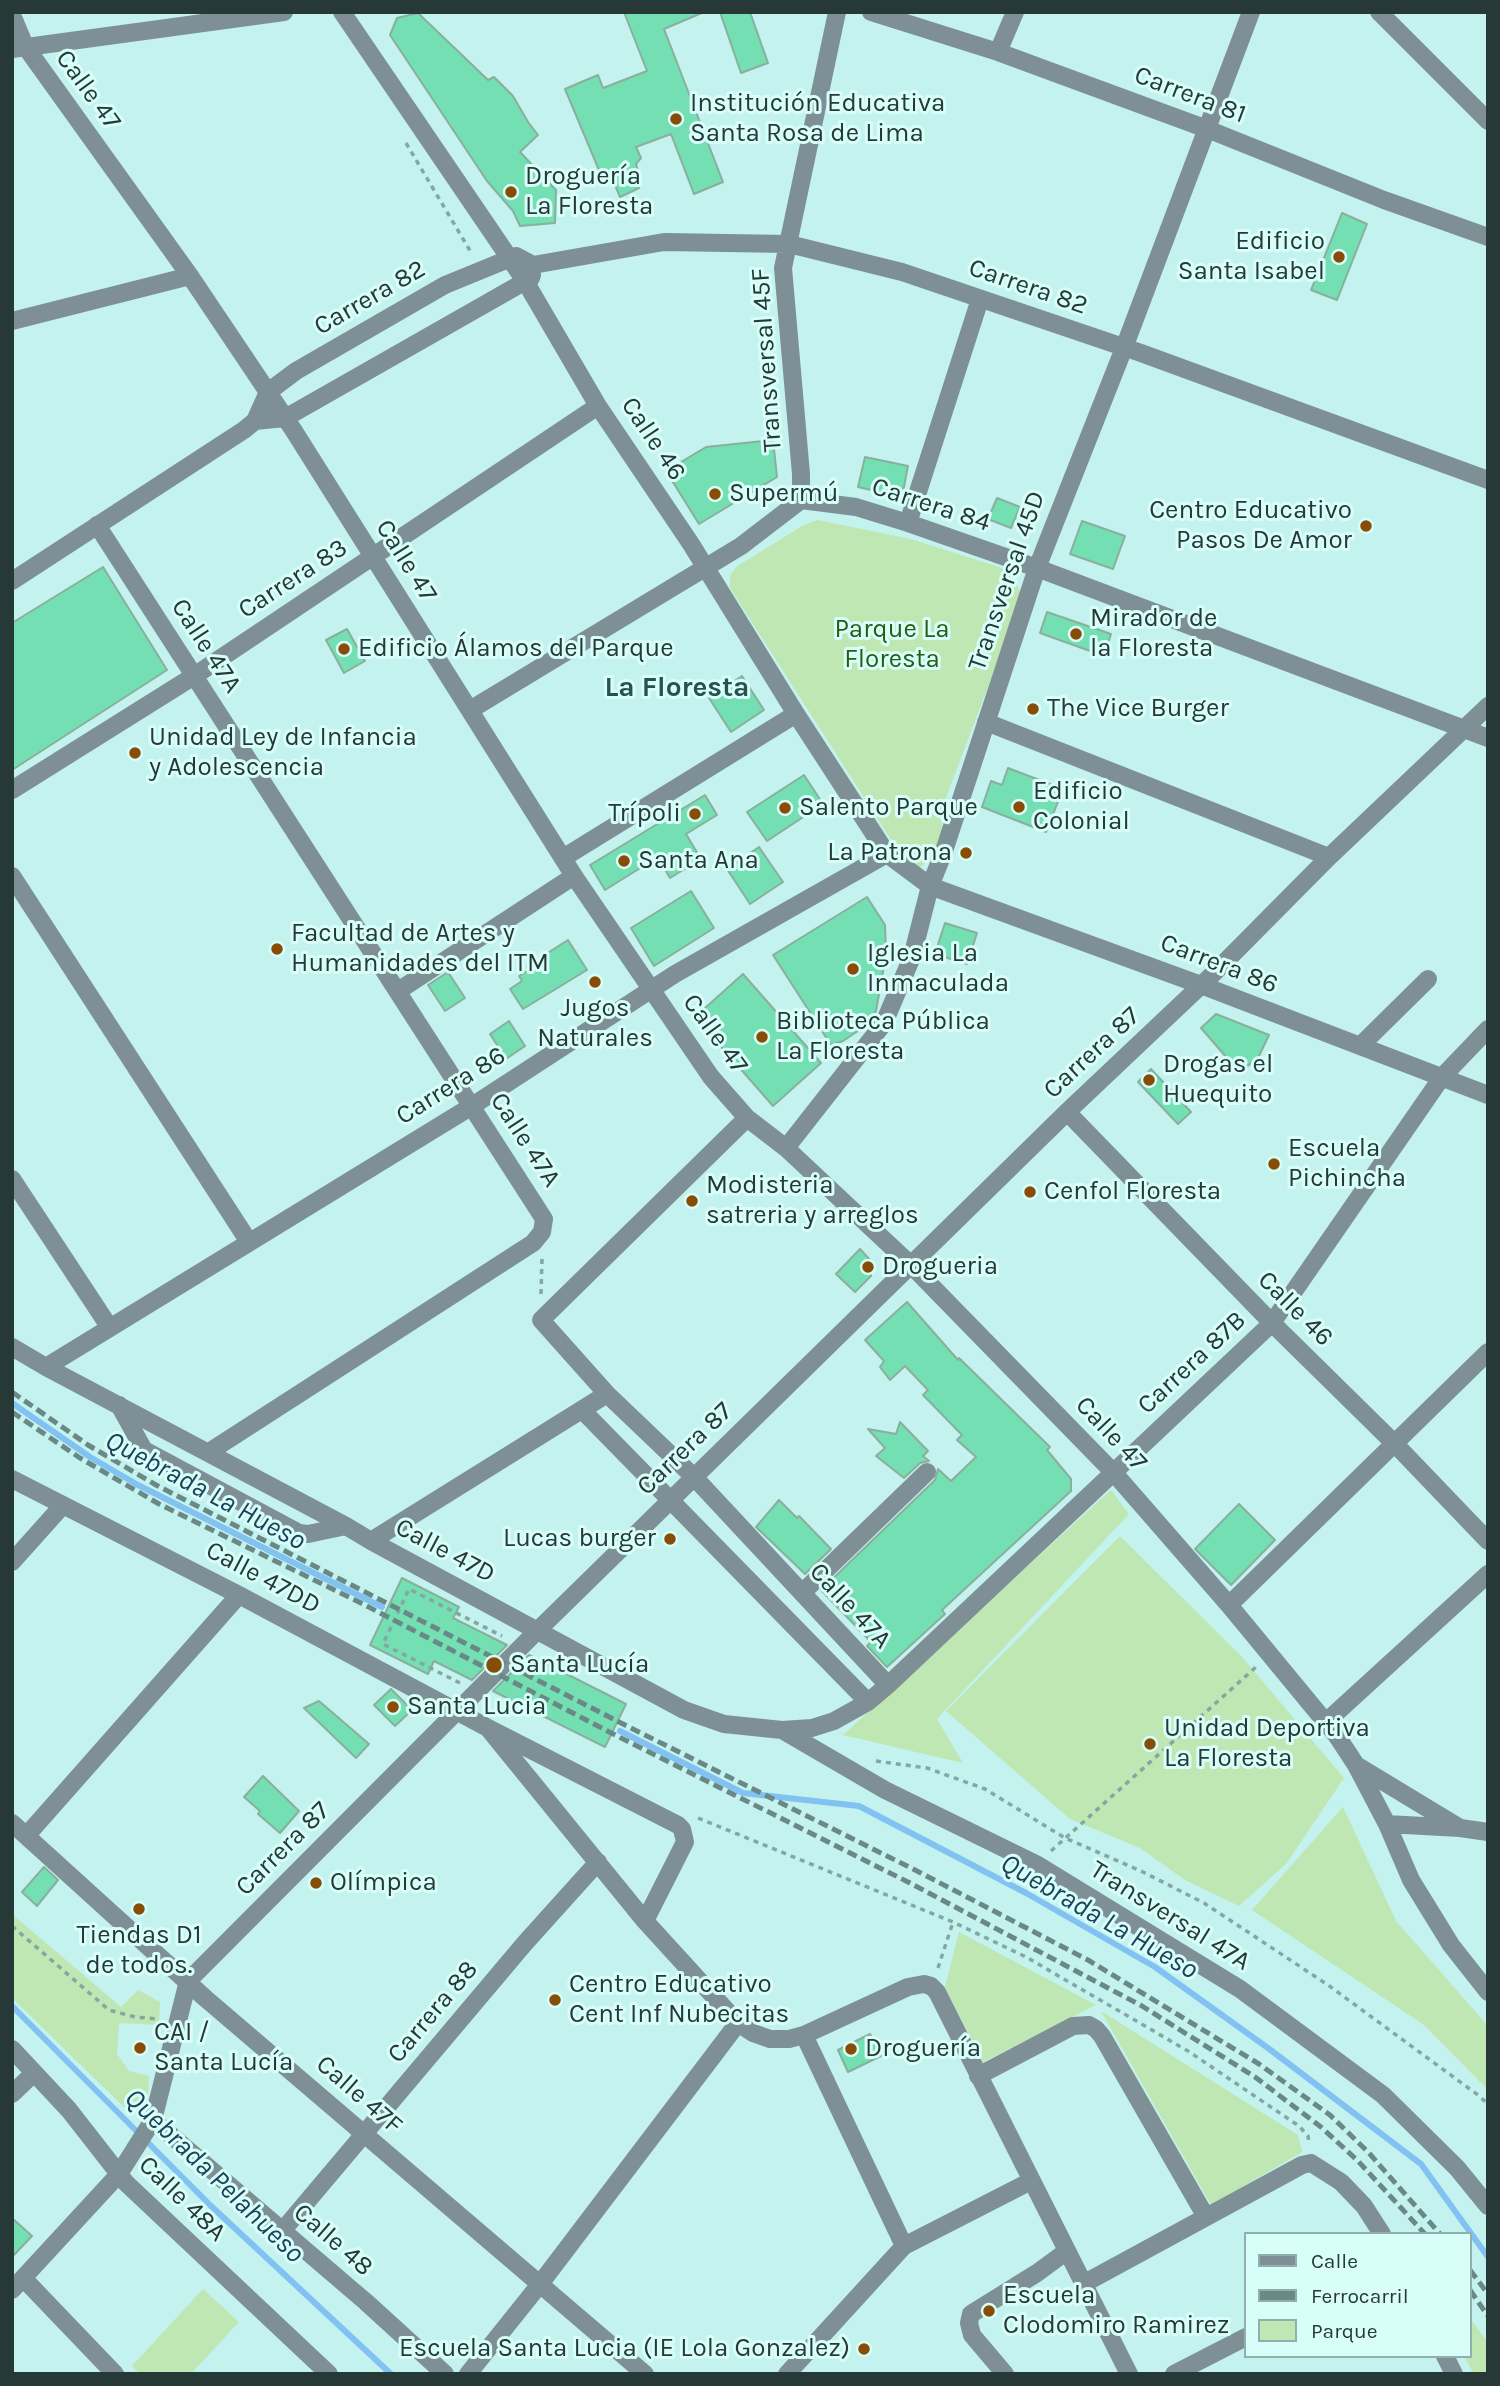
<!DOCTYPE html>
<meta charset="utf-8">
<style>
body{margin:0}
#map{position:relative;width:1500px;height:2386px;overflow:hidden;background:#c4f2ee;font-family:Karla,sans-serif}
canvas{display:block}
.frame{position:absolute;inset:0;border:14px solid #263937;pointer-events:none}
.legend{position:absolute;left:1244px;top:2232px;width:228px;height:126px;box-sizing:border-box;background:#d8fefa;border:2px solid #91afac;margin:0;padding:9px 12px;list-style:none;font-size:21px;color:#263937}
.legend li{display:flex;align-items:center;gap:14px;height:35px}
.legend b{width:35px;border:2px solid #91afac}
</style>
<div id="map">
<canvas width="1500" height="2386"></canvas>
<div class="frame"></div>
<ul class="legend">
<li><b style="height:9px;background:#7e9095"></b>Calle</li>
<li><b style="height:9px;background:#6a8986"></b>Ferrocarril</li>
<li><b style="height:19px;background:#bfe7b3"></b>Parque</li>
</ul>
</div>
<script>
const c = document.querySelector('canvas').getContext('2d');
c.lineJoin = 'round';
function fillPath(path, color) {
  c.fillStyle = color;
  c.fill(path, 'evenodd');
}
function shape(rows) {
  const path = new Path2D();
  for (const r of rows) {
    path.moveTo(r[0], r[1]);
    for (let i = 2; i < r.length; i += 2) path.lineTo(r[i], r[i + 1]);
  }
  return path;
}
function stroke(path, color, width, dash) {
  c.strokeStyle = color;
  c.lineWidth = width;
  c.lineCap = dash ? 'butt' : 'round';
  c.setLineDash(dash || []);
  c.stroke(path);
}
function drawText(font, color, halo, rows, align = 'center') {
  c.font = font + ' Karla,sans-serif';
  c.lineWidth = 6;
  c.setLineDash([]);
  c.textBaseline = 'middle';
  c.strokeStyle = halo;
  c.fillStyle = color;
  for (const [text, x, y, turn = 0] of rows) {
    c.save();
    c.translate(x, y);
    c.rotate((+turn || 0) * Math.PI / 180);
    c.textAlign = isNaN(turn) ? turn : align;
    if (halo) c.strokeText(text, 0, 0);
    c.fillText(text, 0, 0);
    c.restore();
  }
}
fillPath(shape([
 [817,520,911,539,1002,568,1015,580,1022,597,939,816,945,832,931,859,920,867,906,863,730,588,730,576,736,567,802,526],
 [1111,1490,1129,1514,937,1719,963,1763,843,1735],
 [1120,1536,1242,1657,1344,1778,1286,1864,1239,1906,1185,1880,1140,1848,1070,1819,946,1711],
 [1343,1807,1396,1921,1488,2026,1488,2090,1424,2025,1252,1910],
 [12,1914,121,2007,138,1990,160,2002,159,2025,119,2023,117,2054,129,2071,149,2076,148,2093,137,2104,125,2108,12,1998],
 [959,1932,1096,2005,983,2062,945,1987],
 [1101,2011,1298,2135,1302,2152,1211,2205],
 [203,2289,239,2322,191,2374,140,2374,132,2366],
 [1470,2318,1488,2343,1488,2374,1474,2374,1464,2356,1470,2356]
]), '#bfe7b3');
stroke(shape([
 [12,1403,90,1457,138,1485,382,1607],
 [620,1731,743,1793,859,1806,1026,1893,1155,1967,1268,2048,1421,2164,1488,2257],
 [12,2006,210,2205,391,2374]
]), '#81c2f2', 6);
const building = shape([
 [624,12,704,12,664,29,723,182,694,194,671,134,636,147,641,158,636,164,638,171,632,173,639,188,620,197,612,178,604,182,565,89,598,75,603,88,647,71,624,12],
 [720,12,750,12,768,63,741,73,720,12],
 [418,13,488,80,494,77,513,96,528,122,538,135,520,152,556,190,555,223,520,226,513,211,487,181,390,35,397,18,418,13],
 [1342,213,1367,224,1337,300,1311,290,1342,213],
 [773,440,777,477,699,524,666,471,706,447,773,440],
 [865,457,908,466,902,497,858,487,865,457],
 [997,498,1020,507,1011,528,988,519,997,498],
 [1082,521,1125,536,1113,569,1070,554,1082,521],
 [103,567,167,670,12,770,12,623,103,567],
 [1047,612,1111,634,1104,656,1040,633,1047,612],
 [347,629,365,661,344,673,326,640,347,629],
 [742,676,764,710,731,732,709,698,742,676],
 [1008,768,1063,789,1046,832,982,807,991,781,1002,785,1008,768],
 [804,775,823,804,767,841,747,812,804,775],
 [705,795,717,815,686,834,701,859,670,878,658,857,605,890,590,865,705,795],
 [759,847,783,882,750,904,727,869,759,847],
 [691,891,714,928,654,966,631,928,691,891],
 [867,897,885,925,886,955,876,1011,861,1029,843,1041,831,1045,773,955,867,897],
 [945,923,977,933,967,964,935,954,945,923],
 [568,940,587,970,523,1009,510,989,522,981,519,976,529,970,527,966,568,940],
 [448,972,465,998,445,1011,428,985,448,972],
 [743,974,821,1063,773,1106,695,1017,743,974],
 [1216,1014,1269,1035,1259,1056,1240,1073,1201,1028,1216,1014],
 [509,1021,525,1046,506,1059,490,1034,509,1021],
 [1151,1069,1191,1112,1178,1124,1138,1082,1151,1069],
 [860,1249,871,1261,871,1276,855,1292,836,1274,860,1249],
 [907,1302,958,1360,959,1358,1050,1447,1047,1450,1071,1479,1071,1491,942,1610,945,1614,887,1667,867,1646,871,1642,821,1590,935,1480,938,1469,951,1481,976,1457,957,1440,962,1435,923,1395,928,1390,905,1366,890,1380,880,1367,884,1361,865,1340,907,1302],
 [900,1422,928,1451,923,1456,929,1461,920,1463,904,1478,876,1456,885,1448,868,1429,896,1434,900,1422],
 [779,1500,797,1518,799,1516,831,1549,805,1574,756,1527,779,1500],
 [1239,1504,1275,1540,1231,1585,1195,1549,1239,1504],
 [402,1578,459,1607,453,1618,507,1645,472,1680,434,1661,428,1674,370,1645,402,1578],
 [529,1655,626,1704,605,1747,493,1691,529,1655],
 [391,1689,412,1710,395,1726,374,1705,391,1689],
 [319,1701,369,1744,356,1758,304,1708,319,1701],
 [263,1776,299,1811,280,1833,258,1814,260,1811,244,1797,263,1776],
 [44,1867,58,1880,37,1906,22,1892,44,1867],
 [870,2034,881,2056,848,2072,838,2050,870,2034],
 [12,2218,32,2236,12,2257,12,2218]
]);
fillPath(building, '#74dfb2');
stroke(building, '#89af9d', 2);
stroke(shape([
 [406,143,472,254],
 [541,1294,542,1259],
 [460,1683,383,1644,409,1589,502,1636],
 [876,1761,927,1768,985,1789,1065,1838,1143,1872,1204,1903,1328,1985,1478,2095,1488,2104],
 [698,1818,953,1922,1026,1957,1188,2051,1299,2126,1308,2136,1309,2144],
 [1051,1851,1256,1667],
 [12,1926,109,2010,135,2017,159,2019],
 [938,1968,953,1922]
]), '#84a7a4', 3.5, [5, 5]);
stroke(shape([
 [342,12,525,281,598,406,691,544,796,714,887,854,930,886,1201,985,1488,1095],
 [871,12,998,52,1207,129,1384,200,1488,237],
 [1379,12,1488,121],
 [12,15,25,46,190,276,294,431,574,876,711,1077,747,1118,786,1148,911,1265,1114,1473,1229,1605,1337,1736,1356,1765,1387,1824,1411,1880,1451,1945,1488,1992],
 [12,49,284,12],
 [998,52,1015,12],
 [12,321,190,276],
 [255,421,285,418,531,278,532,275],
 [801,500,801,474,783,268,837,12],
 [908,523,980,299],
 [97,525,544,1219,542,1232,533,1243,209,1452],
 [12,581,244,430,255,421,268,392,296,371,445,285,516,256,533,265,664,242,789,244,902,272,1141,353,1488,480],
 [470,710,741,546,801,500,856,507,908,523,1037,568,1488,738],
 [986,722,1329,857],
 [12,790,194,676,598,406],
 [563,858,796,714],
 [12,876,249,1242],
 [398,991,574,876],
 [1360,1046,1428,979],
 [1067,1112,1272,1323,1395,1444,1488,1541],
 [747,1118,541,1320,607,1394,694,1477,888,1685],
 [786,1148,884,1023,912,957,930,886,943,854,1037,568,1124,348,1251,12],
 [12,1179,110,1328],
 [12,1347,46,1367,346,1526,371,1541,684,1710,724,1724,782,1730,812,1728,834,1721,868,1702,888,1685,1272,1323,1442,1077,1488,1029],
 [46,1367,472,1106,675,974,887,854],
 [119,1405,144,1450,299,1533,308,1534,346,1526],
 [582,1410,868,1702],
 [12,1479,239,1595,488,1728,678,1825,682,1829,685,1842,645,1921],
 [371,1541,607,1394],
 [12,1562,63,1505],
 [802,1593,927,1472],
 [1229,1605,1488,1352],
 [1326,1722,1488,1574],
 [488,1728,645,1921,738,2023,753,2033,770,2039,789,2039,804,2035,908,1987,924,1984,931,1986,937,1992,1129,2374],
 [782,1730,885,1790,1036,1864,1240,1989,1383,2095,1457,2168,1488,2206],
 [1356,1765,1460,1828],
 [12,1823,205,1998,645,2374],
 [1387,1824,1460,1828,1488,1832],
 [27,1835,239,1595],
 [804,2035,904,2246],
 [12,2049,69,2110,126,2183,329,2374],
 [978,2076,1073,2026,1089,2025,1096,2029,1102,2036,1206,2217],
 [12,2094,34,2073],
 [153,2120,366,2302,445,2374],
 [283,2230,525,1943,598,1862],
 [24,2279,115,2374],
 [1083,2284,1302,2165,1311,2163,1341,2182,1364,2206,1382,2234],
 [12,2290,119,2174,153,2120,188,1981,537,1631,1067,1112,1213,974,1329,857,1488,706],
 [1445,2356,1454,2374],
 [468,2374,540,2284,738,2023],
 [787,2374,904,2246,1031,2181],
 [1005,2374,972,2335,969,2323,971,2314,1037,2273,1067,2251],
 [1174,2374,1246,2337]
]), '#7e9095', 18);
stroke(shape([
 [12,1392,88,1445,156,1485,625,1725,917,1871,1088,1960,1259,2064,1330,2115,1369,2153,1440,2234],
 [12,1412,80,1458,159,1504,359,1602,619,1737,910,1883,1142,2006,1255,2077,1321,2127,1358,2161,1425,2234],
 [1470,2270,1488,2294],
 [1470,2290,1488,2316]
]), '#6a8986', 5, [10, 5]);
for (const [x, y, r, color] of [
 [676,119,7,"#874c05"],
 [511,192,7,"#874c05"],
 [1339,257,7,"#874c05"],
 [715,494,7,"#874c05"],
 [1366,526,7,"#874c05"],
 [1076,634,7,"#874c05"],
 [344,649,7,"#874c05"],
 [1033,709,7,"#874c05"],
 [135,753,7,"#874c05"],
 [1019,807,7,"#874c05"],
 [785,808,7,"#874c05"],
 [695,814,7,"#874c05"],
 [966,853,7,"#874c05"],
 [624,861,7,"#874c05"],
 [277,949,7,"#874c05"],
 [853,969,7,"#874c05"],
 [595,982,7,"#874c05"],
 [762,1037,7,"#874c05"],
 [1149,1080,7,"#874c05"],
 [1274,1164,7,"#874c05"],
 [1030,1192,7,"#874c05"],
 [692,1201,7,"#874c05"],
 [868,1267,7,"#874c05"],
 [670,1539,7,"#874c05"],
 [494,1665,9,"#874c05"],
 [393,1707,7,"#874c05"],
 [1150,1744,7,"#874c05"],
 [316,1883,7,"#874c05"],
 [139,1909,7,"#874c05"],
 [555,2000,7,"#874c05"],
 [140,2048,7,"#874c05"],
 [851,2049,7,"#874c05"],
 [989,2311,7,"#874c05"],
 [864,2349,7,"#874c05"]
]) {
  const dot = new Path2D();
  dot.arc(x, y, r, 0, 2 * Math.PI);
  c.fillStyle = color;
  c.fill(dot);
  stroke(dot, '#d8fefa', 2.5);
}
drawText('26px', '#263937', '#d8fefa', [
 ["Calle 47",88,90,54],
 ["Carrera 81",1190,95,21],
 ["Carrera 82",1028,287,19],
 ["Carrera 82",370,298,-30],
 ["Transversal 45F",767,360,-94],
 ["Calle 46",653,439,56],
 ["Carrera 84",931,505,18],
 ["Calle 47",406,561,58],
 ["Carrera 83",293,579,-33],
 ["Transversal 45D",1007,581,-71],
 ["Calle 47A",206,646,57],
 ["Carrera 86",1219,964,21],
 ["Calle 47",715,1034,54],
 ["Carrera 87",1092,1053,-43],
 ["Carrera 86",451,1086,-32],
 ["Calle 47A",525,1140,57],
 ["Calle 46",1295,1309,45],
 ["Carrera 87B",1192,1363,-43],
 ["Calle 47",1111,1434,47],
 ["Carrera 87",685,1449,-44],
 ["Calle 47D",445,1551,28],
 ["Calle 47DD",263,1578,28],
 ["Calle 47A",850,1606,47],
 ["Carrera 87",283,1849,-45],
 ["Transversal 47A",1170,1916,32],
 ["Carrera 88",433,2012,-50],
 ["Calle 47F",359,2095,41],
 ["Calle 48A",182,2199,44],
 ["Calle 48",333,2240,41]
]);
drawText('26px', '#263937', '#d8fefa', [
 ["Institución Educativa",690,104],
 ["Santa Rosa de Lima",690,134],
 ["Droguería",525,177],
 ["La Floresta",525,207],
 ["Edificio",1325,242,"right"],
 ["Santa Isabel",1325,272,"right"],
 ["Supermú",729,494],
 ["Centro Educativo",1352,511,"right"],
 ["Pasos De Amor",1352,541,"right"],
 ["Mirador de",1090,619],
 ["la Floresta",1090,649],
 ["Edificio Álamos del Parque",358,649],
 ["The Vice Burger",1047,709],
 ["Unidad Ley de Infancia",149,738],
 ["y Adolescencia",149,768],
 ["Edificio",1033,792],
 ["Colonial",1033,822],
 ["Salento Parque",799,808],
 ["Trípoli",681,814,"right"],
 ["La Patrona",952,853,"right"],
 ["Santa Ana",638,861],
 ["Facultad de Artes y",291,934],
 ["Humanidades del ITM",291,964],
 ["Iglesia La",867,954],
 ["Inmaculada",867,984],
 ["Jugos",595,1009,"center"],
 ["Naturales",595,1039,"center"],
 ["Biblioteca Pública",776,1022],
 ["La Floresta",776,1052],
 ["Drogas el",1163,1065],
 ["Huequito",1163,1095],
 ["Escuela",1288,1149],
 ["Pichincha",1288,1179],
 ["Modisteria",706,1186],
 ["satreria y arreglos",706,1216],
 ["Cenfol Floresta",1044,1192],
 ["Drogueria",882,1267],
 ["Lucas burger",656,1539,"right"],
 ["Santa Lucía",510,1665],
 ["Santa Lucia",407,1707],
 ["Unidad Deportiva",1164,1729],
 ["La Floresta",1164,1759],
 ["Olímpica",330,1883],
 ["Tiendas D1",139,1936,"center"],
 ["de todos.",139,1966,"center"],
 ["Centro Educativo",569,1985],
 ["Cent Inf Nubecitas",569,2015],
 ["CAI /",154,2033],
 ["Santa Lucía",154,2063],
 ["Droguería",865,2049],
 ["Escuela",1003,2296],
 ["Clodomiro Ramirez",1003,2326],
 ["Escuela Santa Lucia (IE Lola Gonzalez)",850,2349,"right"]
], 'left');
drawText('26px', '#275d12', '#d8fefa', [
 ["Parque La",892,630],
 ["Floresta",892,660]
]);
drawText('bold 28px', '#275250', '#d8fefa', [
 ["La Floresta",677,688]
]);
drawText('italic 28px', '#1e425b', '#d8fefa', [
 ["Quebrada La Hueso",205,1491,28],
 ["Quebrada La Hueso",1099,1917,30],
 ["Quebrada Pelahueso",214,2176,44]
]);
</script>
